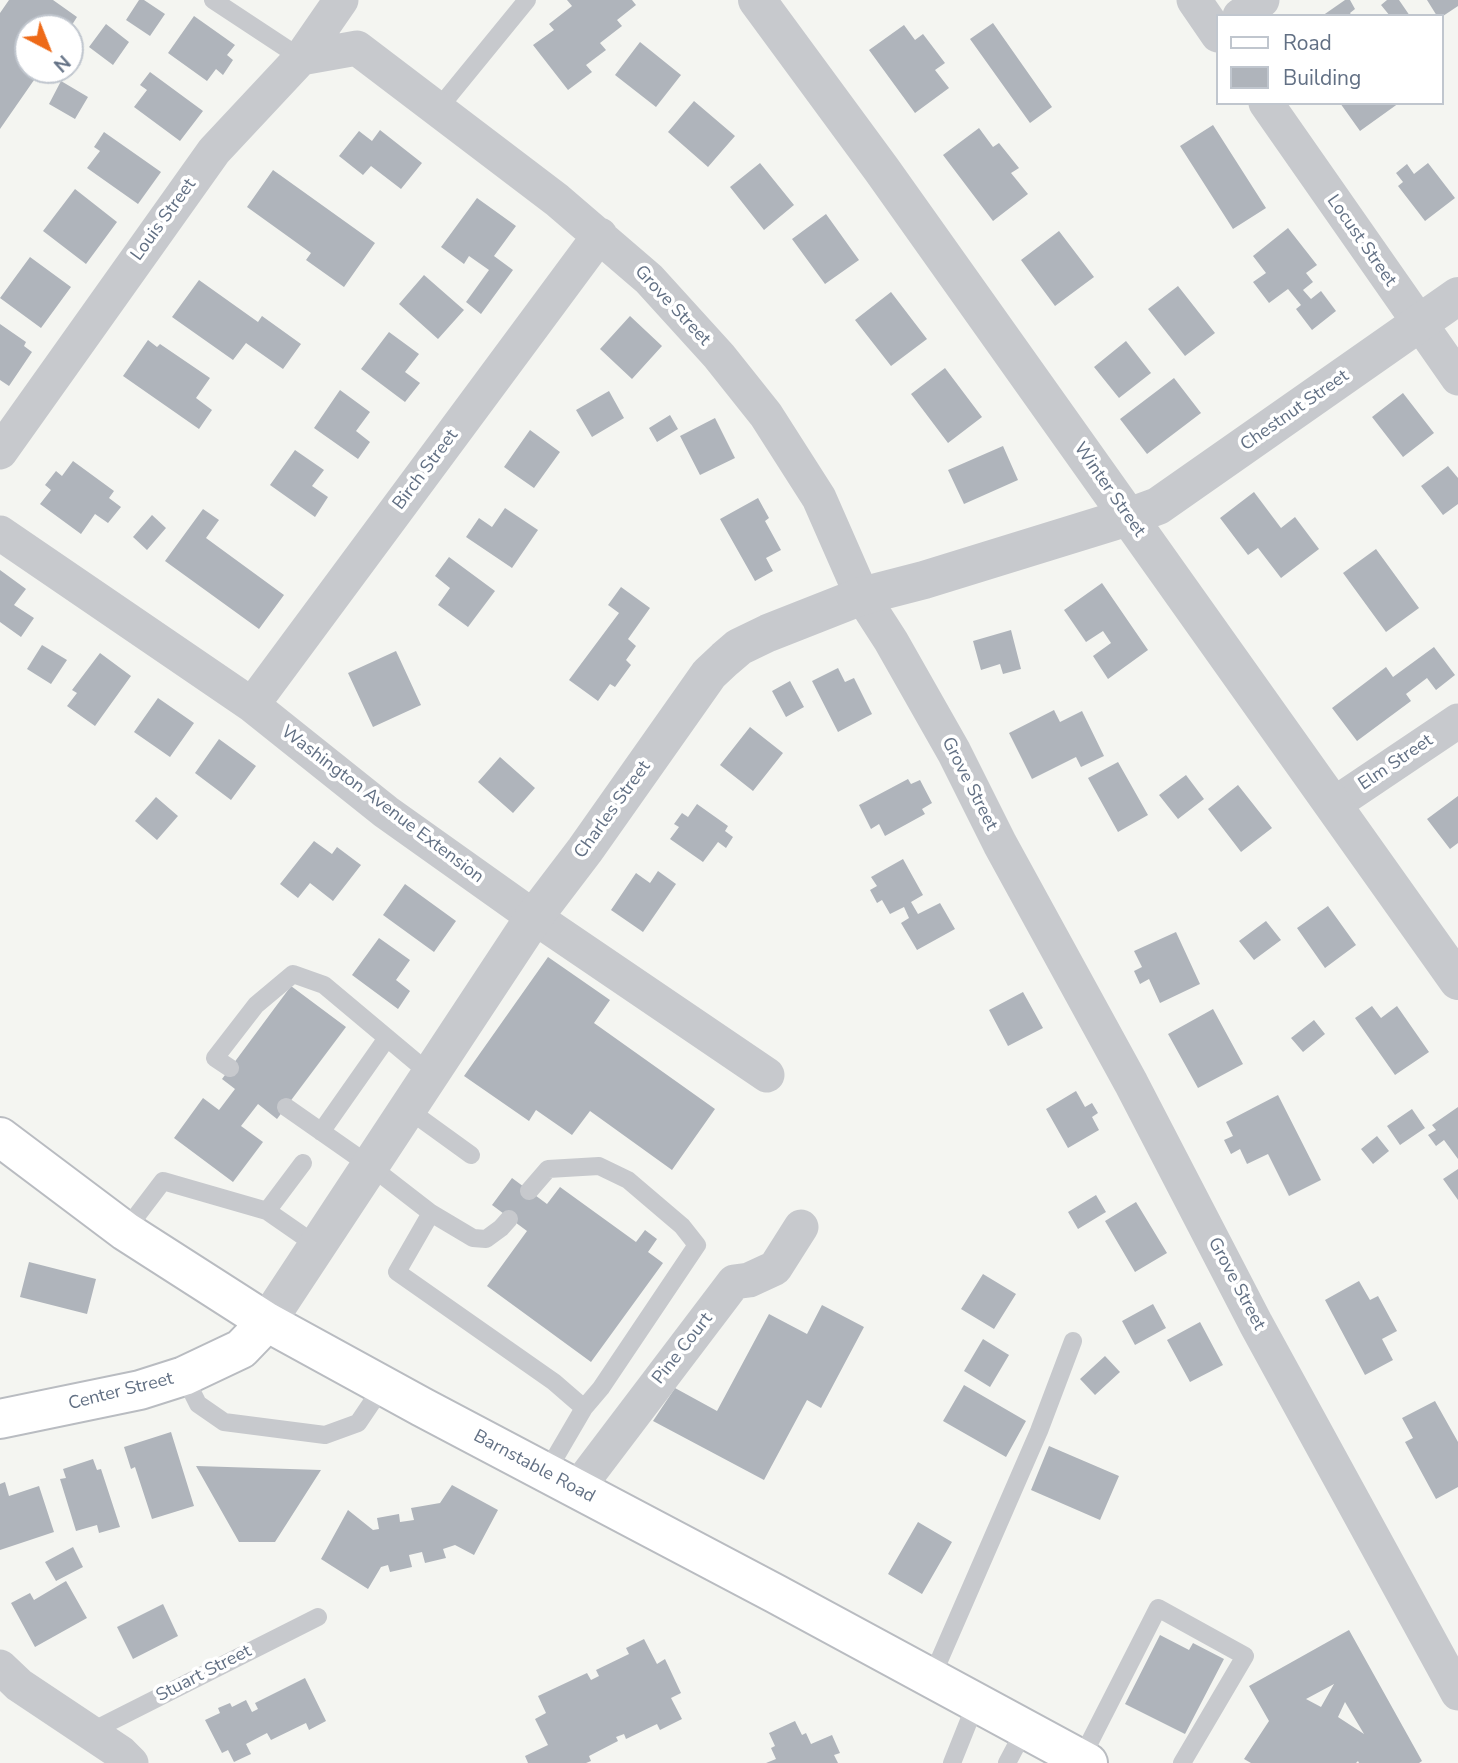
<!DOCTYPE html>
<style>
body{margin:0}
#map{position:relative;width:1458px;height:1763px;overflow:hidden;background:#f4f5f1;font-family:"Nunito Sans",sans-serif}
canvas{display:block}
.legend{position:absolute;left:1216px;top:14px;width:228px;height:91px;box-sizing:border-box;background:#fff;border:2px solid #c0c6ce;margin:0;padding:9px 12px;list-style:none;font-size:21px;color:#627084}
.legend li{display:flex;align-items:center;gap:14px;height:35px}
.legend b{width:35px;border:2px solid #c0c6ce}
.north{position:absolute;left:14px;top:14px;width:70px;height:70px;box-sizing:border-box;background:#fff;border:2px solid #c0c6ce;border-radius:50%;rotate:138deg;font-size:19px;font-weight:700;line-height:28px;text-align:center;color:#627084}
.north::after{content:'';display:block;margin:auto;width:24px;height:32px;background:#ee6a18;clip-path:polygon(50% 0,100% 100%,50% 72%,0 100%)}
</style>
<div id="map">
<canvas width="1458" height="1763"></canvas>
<ul class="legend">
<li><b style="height:9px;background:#fff"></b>Road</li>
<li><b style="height:19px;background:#afb4bb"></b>Building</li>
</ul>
<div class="north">N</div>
</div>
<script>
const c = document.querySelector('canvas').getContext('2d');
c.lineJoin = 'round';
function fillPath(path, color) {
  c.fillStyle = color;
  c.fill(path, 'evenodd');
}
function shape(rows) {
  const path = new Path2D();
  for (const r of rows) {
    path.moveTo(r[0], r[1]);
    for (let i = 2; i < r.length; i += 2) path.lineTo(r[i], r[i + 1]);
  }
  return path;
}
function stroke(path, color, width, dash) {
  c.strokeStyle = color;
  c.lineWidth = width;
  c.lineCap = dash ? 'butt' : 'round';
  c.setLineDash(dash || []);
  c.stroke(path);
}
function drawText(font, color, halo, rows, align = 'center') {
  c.font = font + ' "Nunito Sans",sans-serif';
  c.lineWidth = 7;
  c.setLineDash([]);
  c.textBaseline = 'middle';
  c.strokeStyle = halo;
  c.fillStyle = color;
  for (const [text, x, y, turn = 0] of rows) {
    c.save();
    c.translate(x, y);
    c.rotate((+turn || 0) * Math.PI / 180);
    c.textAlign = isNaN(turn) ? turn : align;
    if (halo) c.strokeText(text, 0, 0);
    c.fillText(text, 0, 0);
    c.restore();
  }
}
fillPath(shape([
 [9,0,53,0,77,17,70,28,28,28,28,70,41,70,0,129,0,13],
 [139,0,144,0,165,14,150,36,126,20],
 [567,0,632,0,636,5,617,20,622,26,600,43,606,50,586,65,592,72,568,90,533,45,554,30,549,24,572,6],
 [1345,0,1350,0,1355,9,1350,13,1352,16,1322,16],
 [1387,0,1399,0,1410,16,1390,16,1381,5],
 [1427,0,1458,0,1458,6,1443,16,1437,16],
 [194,16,235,45,227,55,233,60,223,75,216,69,207,81,168,53],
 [993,23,1052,107,1030,123,970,39],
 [106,24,129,42,113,65,89,47],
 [904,25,915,40,923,34,945,63,935,70,949,88,915,113,869,50],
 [640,42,681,75,656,107,615,75],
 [150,72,203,111,180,141,134,107,147,90,140,85],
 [61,81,88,97,75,119,49,104],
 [694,101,735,136,708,167,668,132],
 [1340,103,1399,103,1360,131],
 [1213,125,1266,208,1233,229,1180,146],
 [979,128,993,147,999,143,1019,168,1011,173,1028,194,993,221,943,155],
 [380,130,422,163,401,189,371,166,363,175,339,156,359,131,372,141],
 [104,132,161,172,138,204,87,168,100,151,94,147],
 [760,163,794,205,764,230,730,187],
 [1428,163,1455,198,1425,221,1398,186,1403,182,1396,173,1407,164,1414,174],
 [273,170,375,243,344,287,306,260,311,253,247,207],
 [75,189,117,222,86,264,43,231],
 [477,198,516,226,494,256,513,270,481,314,466,302,489,270,469,256,464,264,441,247],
 [826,214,859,260,825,284,792,239],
 [1288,228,1317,265,1306,273,1313,282,1303,290,1311,299,1321,291,1336,311,1312,330,1296,309,1301,305,1288,289,1269,303,1253,282,1266,273,1253,256],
 [1059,231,1094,277,1055,306,1021,260],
 [30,257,71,287,41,328,0,298],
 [424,275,464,310,438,339,399,304],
 [199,280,258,322,262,316,301,344,283,369,246,343,233,360,172,317],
 [1178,286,1215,333,1185,356,1148,309],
 [891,292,927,339,891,366,855,320],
 [630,316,662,346,632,379,600,349],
 [0,324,26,342,24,346,32,352,9,386,0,380],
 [389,332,419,354,405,372,420,383,405,402,361,369],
 [148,340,157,347,160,344,210,378,196,398,212,410,199,429,123,376],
 [1126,341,1151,373,1119,398,1094,367],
 [945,368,982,417,948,443,911,394],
 [1174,378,1201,413,1147,454,1120,419],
 [340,390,370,412,356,431,370,442,358,459,314,428],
 [609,391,624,418,592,437,576,410],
 [1403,393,1434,433,1403,457,1372,417],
 [670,415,678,429,657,442,649,428],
 [715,418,735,458,700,475,680,436],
 [530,430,560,452,534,488,504,467],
 [1003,446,1018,480,964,504,948,470],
 [295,450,324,470,312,486,328,497,315,517,270,485],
 [73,461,114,491,109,498,121,507,108,523,95,514,81,534,40,504,51,490,45,485,56,471,62,476],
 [1448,466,1458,478,1458,504,1443,515,1421,486],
 [1254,492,1281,528,1295,517,1319,549,1281,578,1258,548,1248,555,1220,518],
 [758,498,769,518,765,521,781,550,766,558,773,571,755,581,720,519],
 [505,508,538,530,512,568,466,537,479,518,492,527],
 [203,509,219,520,206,538,284,595,259,629,165,561],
 [152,515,166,528,147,550,133,537],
 [1376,549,1419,608,1386,632,1343,573],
 [449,557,495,591,468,627,438,605,450,588,435,576],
 [0,570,26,589,14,605,34,618,21,637,0,622],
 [1102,583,1148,650,1108,679,1093,656,1111,643,1103,631,1086,642,1064,610],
 [621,587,650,608,628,639,636,646,626,660,631,665,615,687,610,684,598,701,569,680,619,613,608,605],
 [1011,630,1021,669,1003,674,1000,664,981,670,973,641],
 [42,645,67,660,51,684,27,669],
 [1434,647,1455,675,1436,690,1427,678,1406,694,1411,701,1357,741,1332,708,1386,667,1393,677],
 [396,651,421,705,373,727,348,673],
 [100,653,131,676,95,726,67,706,77,693,72,690],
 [838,668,845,682,854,678,872,714,838,732,812,681],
 [790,681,804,707,786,717,772,691],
 [158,698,194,723,170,757,134,732],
 [1054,710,1060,722,1082,711,1104,756,1081,767,1076,757,1032,779,1009,733],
 [750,727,783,753,753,791,720,765],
 [219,739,256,766,231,800,195,773],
 [500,757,535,788,513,813,478,782],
 [1118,762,1148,815,1118,832,1088,778],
 [1186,775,1204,799,1178,819,1159,795],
 [908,779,911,784,920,780,932,803,922,809,925,814,885,836,879,824,871,829,859,805],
 [1238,785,1272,828,1241,852,1208,809],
 [1458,796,1458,843,1450,849,1427,819],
 [156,797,178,816,157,840,135,821],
 [697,804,728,826,725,831,733,837,726,848,718,842,703,862,670,839,679,827,674,824,682,813,688,817],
 [314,841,332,854,337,847,361,865,333,901,310,883,298,898,280,884],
 [903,859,923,895,911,902,918,914,940,903,955,929,917,950,901,923,909,918,904,907,890,914,882,900,877,903,870,890,877,886,871,877],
 [658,871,676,884,643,932,611,910,636,873,650,883],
 [405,884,456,921,434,952,383,915],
 [1328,906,1356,945,1325,968,1297,928],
 [1266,921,1281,940,1254,960,1239,941],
 [1176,932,1200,984,1160,1003,1149,979,1140,984,1134,971,1142,967,1134,951],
 [379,938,410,960,396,980,410,991,398,1009,352,975],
 [548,957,610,1000,594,1023,715,1109,672,1170,590,1111,572,1135,536,1110,529,1121,464,1076],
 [291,986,346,1027,277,1119,258,1104,241,1126,263,1142,233,1182,174,1138,203,1098,219,1110,235,1089,222,1079],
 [1023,992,1043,1028,1008,1046,989,1010],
 [1372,1006,1381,1018,1397,1006,1429,1052,1395,1075,1355,1018],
 [1213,1009,1243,1064,1198,1088,1168,1034],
 [1314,1020,1325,1034,1303,1052,1291,1038],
 [1076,1091,1085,1107,1092,1103,1098,1113,1092,1117,1099,1130,1068,1148,1046,1109],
 [1278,1095,1321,1180,1289,1196,1268,1154,1247,1164,1240,1149,1231,1154,1224,1140,1233,1136,1226,1122],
 [1458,1107,1458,1159,1444,1140,1436,1146,1428,1135,1436,1130,1432,1125],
 [1412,1109,1425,1128,1400,1145,1387,1126],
 [1377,1136,1389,1151,1373,1164,1361,1149],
 [1458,1169,1458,1200,1443,1179],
 [512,1178,547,1204,560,1187,636,1242,645,1230,657,1239,648,1252,663,1263,591,1362,487,1286,527,1231,492,1205],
 [1096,1195,1106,1212,1078,1229,1068,1212],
 [1136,1202,1167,1253,1135,1272,1105,1221],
 [29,1262,96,1279,87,1314,20,1297],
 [983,1274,1016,1294,994,1329,961,1309],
 [1359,1281,1370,1300,1378,1296,1397,1331,1382,1339,1393,1360,1365,1375,1325,1300],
 [1153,1304,1166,1328,1135,1345,1122,1321],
 [822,1305,864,1327,821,1408,807,1400,764,1480,653,1421,675,1388,717,1411,769,1314,807,1334],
 [1200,1322,1223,1365,1190,1382,1167,1340],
 [983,1339,1009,1355,990,1387,964,1371],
 [1105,1356,1120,1372,1095,1395,1080,1379],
 [964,1385,1026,1421,1006,1457,943,1421],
 [1435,1401,1458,1442,1458,1487,1436,1499,1405,1442,1413,1438,1402,1418],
 [171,1432,194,1506,152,1519,135,1467,131,1469,124,1447],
 [1049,1446,1119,1476,1100,1520,1031,1490],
 [93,1459,97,1470,101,1469,120,1527,99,1533,97,1525,76,1531,60,1479,66,1478,63,1469],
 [196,1466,321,1470,275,1542,239,1542],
 [5,1482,9,1496,39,1486,54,1532,0,1550,0,1484],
 [452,1485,498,1510,474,1555,455,1545,443,1549,446,1558,425,1563,422,1552,409,1555,412,1567,390,1572,388,1565,381,1567,368,1589,321,1559,348,1510,373,1530,379,1529,377,1518,399,1514,400,1522,414,1520,411,1508,440,1503],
 [918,1522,952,1542,922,1594,888,1574],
 [73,1547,83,1567,56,1581,45,1562],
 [66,1581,87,1618,35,1647,11,1603,30,1593,34,1600],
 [163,1604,178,1636,133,1659,117,1627],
 [1349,1630,1422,1761,1419,1763,1359,1763,1358,1761,1356,1763,1251,1763,1244,1759,1269,1721,1249,1686],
 [1334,1684,1321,1707,1306,1699],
 [1345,1702,1364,1734,1338,1717],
 [1160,1635,1189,1650,1193,1643,1224,1659,1185,1734,1125,1704],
 [644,1639,657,1664,665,1659,681,1693,671,1698,682,1719,660,1730,657,1724,626,1739,624,1734,616,1737,618,1741,589,1756,591,1761,586,1763,528,1763,525,1756,548,1745,535,1719,546,1713,538,1696,587,1673,591,1680,599,1676,596,1670,629,1654,626,1648],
 [305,1678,326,1721,309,1730,306,1723,271,1740,267,1733,246,1744,251,1754,234,1762,228,1750,222,1753,205,1720,220,1713,218,1708,230,1703,232,1707,246,1700,252,1712,258,1709,255,1703],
 [795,1721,802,1735,806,1733,811,1744,832,1735,840,1753,834,1755,838,1763,766,1763,776,1759,771,1748,775,1746,769,1733]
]), '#afb4bb');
const secondary = shape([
 [0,1137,125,1231,267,1322,422,1407,776,1594,1088,1763],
 [0,1419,140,1390,184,1376,241,1349,267,1322]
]);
stroke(secondary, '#b9bcc1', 42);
stroke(shape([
 [213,0,301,58],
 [438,109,527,0],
 [230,1068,215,1058,256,1005,293,974,324,985,429,1073],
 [286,1107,369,1165,431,1213,473,1238,486,1239,501,1228,509,1219],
 [406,1108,471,1155],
 [321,1132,387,1038],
 [529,1191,548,1169,599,1166,628,1180,682,1226,697,1245,601,1388,584,1408,546,1473],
 [267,1211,303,1163],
 [431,1213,397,1272,554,1382,584,1408],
 [125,1231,163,1181,267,1211,316,1245],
 [184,1376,198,1404,224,1422,325,1435,358,1423,383,1386],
 [931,1679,1039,1431,1073,1341],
 [90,1732,318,1617],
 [1081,1759,1158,1608,1245,1656,1182,1763],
 [952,1763,976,1703],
 [1007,1763,1025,1729]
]), '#c7c9cd', 18);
stroke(shape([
 [1194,0,1218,35],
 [1240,16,1262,0],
 [301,58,357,48,557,200,649,279,719,356,766,415,819,498,862,596,891,641,954,752,1000,844,1131,1083,1256,1324,1458,1693],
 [1266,103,1458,378],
 [0,452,214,151,301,58,341,0],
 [0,533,252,705,386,812,521,908,767,1075],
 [252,705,600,235],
 [1333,805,1458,721],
 [577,1489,734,1282,749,1280,775,1268,801,1227],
 [0,1667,19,1685,121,1753,131,1763]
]), '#c7c9cd', 35);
stroke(shape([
 [757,0,882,170,1458,981],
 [267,1322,534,917,585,850,709,674,725,659,739,647,768,633,862,596,924,580,1128,517,1158,506,1458,296]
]), '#c7c9cd', 38);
stroke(secondary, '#fff', 38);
drawText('18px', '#627084', '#fff', [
 ["Louis Street",164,220,-54],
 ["Locust Street",1361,241,55],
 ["Grove Street",672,306,47],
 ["Chestnut Street",1295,411,-35],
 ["Birch Street",426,470,-53],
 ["Winter Street",1109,490,55],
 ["Elm Street",1396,763,-34],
 ["Grove Street",969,784,63],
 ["Washington Avenue Extension",382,805,37],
 ["Charles Street",613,810,-54],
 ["Grove Street",1236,1284,62],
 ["Pine Court",683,1349,-52],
 ["Center Street",121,1392,-14],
 ["Barnstable Road",534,1467,28],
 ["Stuart Street",204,1674,-27]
]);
</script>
